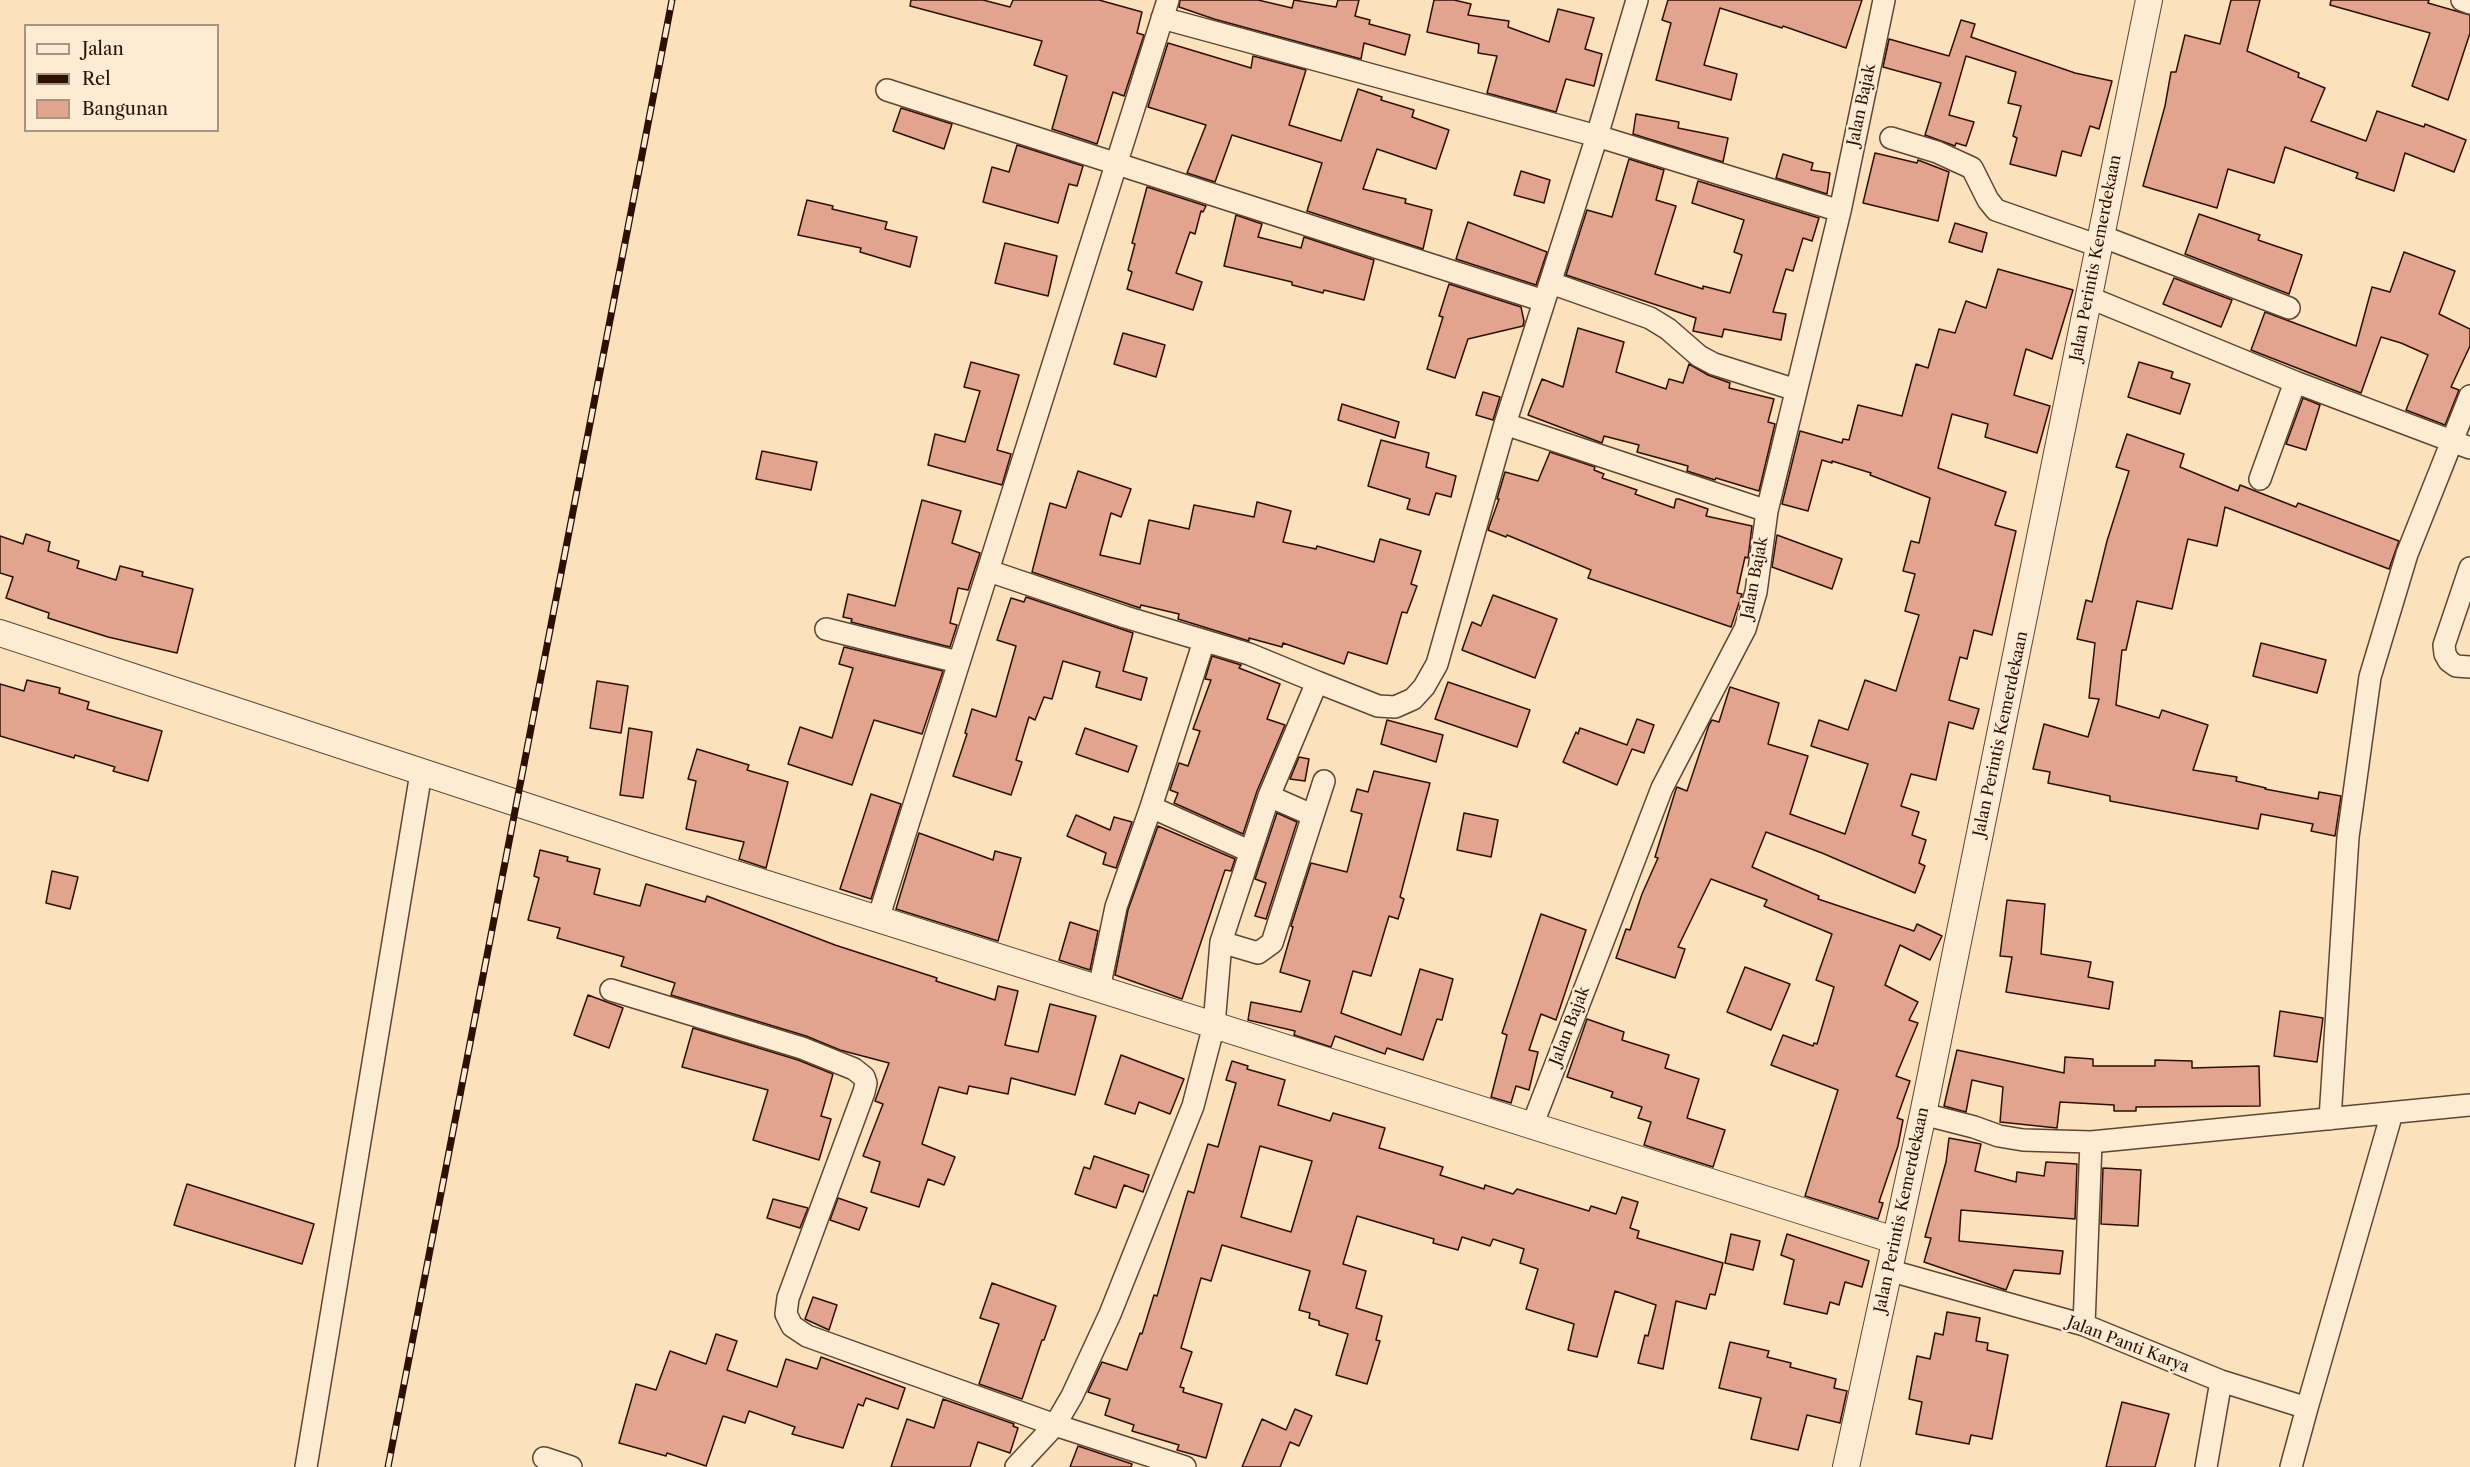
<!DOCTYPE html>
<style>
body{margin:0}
#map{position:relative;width:2470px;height:1467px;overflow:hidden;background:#fbe2bd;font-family:"Libre Caslon Text",serif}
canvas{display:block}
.legend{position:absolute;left:24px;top:24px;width:195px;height:108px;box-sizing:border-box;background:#fcecd4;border:2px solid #a99480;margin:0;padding:8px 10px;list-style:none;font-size:18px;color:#2d0f03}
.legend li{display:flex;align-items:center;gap:12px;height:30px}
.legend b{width:30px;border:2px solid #a99480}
</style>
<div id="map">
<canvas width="2470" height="1467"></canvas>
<ul class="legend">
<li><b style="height:8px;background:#fcecd4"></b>Jalan</li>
<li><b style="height:8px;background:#2d0f03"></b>Rel</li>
<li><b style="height:16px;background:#e3a48f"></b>Bangunan</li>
</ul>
</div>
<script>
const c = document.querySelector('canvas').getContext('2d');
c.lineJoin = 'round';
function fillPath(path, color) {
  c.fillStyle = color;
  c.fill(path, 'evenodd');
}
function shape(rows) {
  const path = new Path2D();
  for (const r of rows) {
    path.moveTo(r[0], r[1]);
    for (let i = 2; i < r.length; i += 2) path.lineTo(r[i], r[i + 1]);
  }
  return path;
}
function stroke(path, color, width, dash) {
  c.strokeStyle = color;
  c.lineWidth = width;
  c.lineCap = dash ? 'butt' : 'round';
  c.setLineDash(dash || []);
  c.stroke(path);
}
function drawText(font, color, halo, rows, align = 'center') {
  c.font = font + ' "Libre Caslon Text",serif';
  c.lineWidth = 5;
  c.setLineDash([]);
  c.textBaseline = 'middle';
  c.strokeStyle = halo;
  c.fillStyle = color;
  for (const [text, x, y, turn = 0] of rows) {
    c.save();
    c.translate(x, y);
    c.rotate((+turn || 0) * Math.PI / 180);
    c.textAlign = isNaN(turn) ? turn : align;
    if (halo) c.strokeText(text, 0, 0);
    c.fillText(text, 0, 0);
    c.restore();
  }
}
const building = shape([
 [911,0,983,0,1010,7,1013,0,1099,0,1142,12,1137,33,1144,35,1124,96,1113,92,1097,144,1052,129,1067,76,1034,65,1042,41,910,6,911,0],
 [1180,0,1258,0,1292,8,1294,0,1336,7,1338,0,1359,0,1355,16,1370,20,1369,24,1410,35,1405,55,1364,43,1361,59,1214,19,1179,7,1180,0],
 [1434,0,1454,0,1471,4,1468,15,1509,21,1508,27,1549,42,1558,9,1594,18,1585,49,1602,54,1594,86,1566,79,1556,112,1487,93,1497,56,1478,53,1479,44,1427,32,1434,0],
 [1668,0,1862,0,1846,48,1783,26,1782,28,1720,8,1704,65,1737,74,1731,100,1656,80,1671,23,1662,20,1668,0],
 [2231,0,2260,0,2247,51,2299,73,2298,77,2325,88,2311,121,2366,141,2377,111,2424,127,2425,124,2466,140,2454,172,2405,153,2394,191,2356,178,2358,173,2285,147,2274,183,2228,169,2217,208,2143,186,2165,106,2171,72,2176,72,2185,35,2220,44,2231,0],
 [2331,0,2429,0,2428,3,2470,15,2470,33,2448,100,2412,86,2430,33,2330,5,2331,0],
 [1961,20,1975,24,1971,37,2075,73,2112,81,2099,129,2090,126,2081,156,2062,151,2056,176,2010,164,2017,138,2013,136,2021,106,2008,103,2016,72,1966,56,1949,115,1974,122,1966,146,1956,143,1955,146,1925,135,1941,83,1883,67,1889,39,1949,56,1961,20],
 [1168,43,1251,68,1253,56,1306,70,1289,125,1341,141,1358,89,1382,97,1381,100,1414,110,1412,117,1449,130,1436,169,1377,149,1363,189,1406,199,1405,203,1432,210,1423,249,1307,211,1322,163,1232,135,1215,182,1187,173,1206,125,1148,107,1168,43],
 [901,108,952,124,944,149,893,131,901,108],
 [1636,114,1679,122,1678,128,1728,138,1723,162,1633,134,1636,114],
 [1017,145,1083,166,1077,186,1069,184,1058,223,983,202,992,167,1009,172,1017,145],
 [1875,153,1917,163,1918,160,1949,172,1938,221,1863,203,1875,153],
 [1783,154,1813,163,1811,170,1830,173,1827,194,1776,178,1783,154],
 [1629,159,1664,170,1656,200,1676,206,1655,274,1703,289,1703,286,1730,293,1742,255,1734,252,1744,220,1692,203,1698,181,1819,218,1812,241,1803,238,1793,271,1786,269,1773,312,1786,314,1781,340,1724,329,1722,337,1693,331,1696,318,1566,275,1587,210,1612,217,1629,159],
 [1521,171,1550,180,1544,203,1514,195,1521,171],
 [1147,187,1206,206,1203,212,1201,211,1195,234,1190,232,1176,273,1202,282,1193,310,1127,289,1132,272,1128,270,1135,244,1132,243,1147,187],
 [807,200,833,206,832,209,887,222,885,229,917,237,910,267,860,252,861,248,798,235,807,200],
 [2199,214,2260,235,2258,240,2302,255,2289,294,2185,254,2199,214],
 [1236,215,1262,224,1258,237,1301,248,1304,237,1374,260,1364,300,1324,290,1323,293,1292,285,1292,282,1224,266,1236,215],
 [1468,222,1547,252,1536,285,1456,259,1468,222],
 [1955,223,1987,233,1982,252,1949,242,1955,223],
 [1005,243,1057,256,1048,296,995,283,1005,243],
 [2404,252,2455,271,2439,314,2470,329,2470,346,2451,387,2459,390,2445,425,2406,410,2428,355,2401,343,2381,337,2361,393,2251,350,2265,312,2356,346,2372,287,2390,292,2404,252],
 [1998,269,2073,290,2052,359,2026,349,2014,395,2050,406,2037,453,1985,437,1988,424,1952,414,1938,468,2006,492,1995,525,2016,531,1992,635,1974,630,1967,659,1960,657,1949,700,1979,709,1973,729,1949,722,1936,780,1911,774,1901,806,1919,812,1912,835,1926,840,1919,863,1925,866,1915,893,1822,853,1766,832,1752,867,1819,896,1818,899,1914,931,1917,924,1942,936,1930,960,1900,945,1885,985,1918,1002,1909,1020,1918,1023,1896,1076,1910,1081,1897,1118,1903,1120,1898,1146,1879,1202,1883,1203,1878,1219,1805,1196,1838,1090,1771,1065,1783,1035,1813,1046,1814,1043,1817,1044,1834,987,1816,980,1832,934,1764,906,1767,900,1711,879,1678,947,1685,949,1675,978,1616,958,1626,929,1630,930,1642,894,1658,858,1655,857,1676,789,1677,787,1687,791,1709,725,1712,720,1719,722,1730,687,1779,703,1768,744,1808,756,1790,814,1845,834,1868,764,1811,746,1819,720,1848,730,1865,680,1896,691,1919,615,1905,611,1915,574,1903,571,1911,541,1919,543,1930,498,1870,475,1871,473,1832,461,1832,463,1822,460,1808,511,1782,504,1800,431,1842,443,1843,439,1849,440,1858,405,1902,416,1916,364,1928,368,1939,329,1955,333,1966,301,1986,308,1998,269],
 [2174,278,2232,300,2221,327,2163,304,2174,278],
 [1449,284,1521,307,1524,321,1523,326,1468,339,1455,378,1427,369,1443,317,1439,316,1449,284],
 [1578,328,1624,342,1616,372,1666,389,1669,379,1683,383,1689,364,1708,375,1730,383,1729,388,1774,399,1768,422,1775,424,1759,491,1716,478,1715,480,1687,471,1688,466,1637,452,1639,445,1604,436,1602,443,1528,415,1542,379,1563,387,1578,328],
 [1123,333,1165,345,1156,377,1114,364,1123,333],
 [971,362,1019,375,997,450,1011,454,1002,485,928,465,935,434,965,442,980,391,964,387,971,362],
 [2139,362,2173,372,2171,378,2190,384,2180,414,2128,397,2139,362],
 [1483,392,1500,397,1493,420,1476,415,1483,392],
 [2303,398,2320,405,2306,450,2286,444,2303,398],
 [1342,404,1399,422,1395,438,1338,420,1342,404],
 [2127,434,2184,454,2180,467,2238,491,2240,485,2296,507,2298,503,2399,541,2389,569,2225,507,2217,546,2188,539,2172,609,2137,601,2126,650,2122,650,2116,705,2159,718,2162,710,2208,725,2193,770,2237,777,2236,781,2266,788,2265,789,2318,799,2319,792,2341,796,2335,836,2311,831,2313,824,2261,814,2258,829,2110,801,2110,796,2048,783,2050,772,2033,769,2044,724,2088,737,2099,699,2089,698,2095,643,2077,639,2086,600,2092,602,2107,541,2129,471,2116,467,2127,434],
 [1381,440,1429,453,1426,467,1456,476,1451,497,1436,493,1429,515,1407,509,1410,499,1368,486,1381,440],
 [762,451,817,462,811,490,756,479,762,451],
 [1550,452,1595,467,1594,470,1604,474,1602,478,1637,490,1635,494,1674,508,1676,499,1679,499,1708,509,1706,516,1752,526,1748,558,1745,557,1737,593,1742,594,1731,627,1588,578,1591,570,1507,535,1506,537,1488,530,1499,499,1497,499,1505,472,1538,481,1550,452],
 [1078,471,1131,489,1121,517,1111,513,1100,555,1140,564,1149,520,1189,529,1194,505,1254,517,1257,502,1291,511,1283,542,1316,549,1317,546,1374,562,1380,539,1421,551,1411,584,1417,586,1407,613,1402,612,1387,664,1348,652,1344,664,1283,643,1282,647,1249,638,1249,641,1178,619,1179,614,1141,605,1140,608,1032,572,1050,503,1066,508,1078,471],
 [922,500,961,511,952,543,980,553,968,590,958,588,950,623,957,625,950,647,851,622,852,619,843,617,848,594,895,606,922,500],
 [26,534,50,542,48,551,79,561,77,568,116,580,120,566,143,572,142,576,193,589,177,653,108,637,48,618,49,613,6,598,13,577,0,573,0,536,23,544,26,534],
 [1777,535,1842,559,1832,589,1772,567,1777,535],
 [1493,595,1557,619,1535,678,1462,650,1472,622,1481,626,1493,595],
 [1026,597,1133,633,1123,671,1147,678,1141,700,1096,687,1100,672,1063,661,1052,699,1044,697,1035,720,1029,717,1016,760,1022,762,1011,795,953,776,967,734,965,733,972,709,996,717,1016,646,997,640,1011,598,1024,602,1026,597],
 [2261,643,2326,660,2317,693,2253,676,2261,643],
 [844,647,943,671,922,734,874,720,852,785,788,764,800,727,832,738,853,668,839,664,844,647],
 [1212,656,1241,665,1239,668,1280,684,1267,719,1285,725,1257,791,1243,834,1174,803,1178,793,1170,790,1179,763,1188,766,1200,731,1193,729,1211,680,1205,679,1212,656],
 [27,680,60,688,59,693,89,702,87,709,162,731,148,781,113,771,115,767,75,755,74,758,0,736,0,684,24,691,27,680],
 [597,681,628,686,621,733,590,728,597,681],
 [1448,682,1530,710,1517,747,1435,719,1448,682],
 [1637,719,1654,725,1644,753,1632,749,1617,785,1563,762,1576,732,1578,734,1580,728,1627,745,1637,719],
 [1387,720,1443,735,1436,762,1381,744,1387,720],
 [629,728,652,732,643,798,620,795,629,728],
 [1085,728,1137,746,1128,772,1076,754,1085,728],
 [697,749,749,765,747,770,788,782,766,868,739,859,744,842,686,829,696,781,688,779,697,749],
 [1299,757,1309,759,1305,781,1290,779,1299,757],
 [1374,771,1430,783,1400,897,1404,899,1398,919,1389,916,1371,976,1353,971,1341,1013,1401,1035,1420,969,1453,979,1442,1020,1437,1019,1423,1060,1387,1048,1385,1054,1335,1036,1331,1047,1294,1035,1295,1031,1248,1020,1251,1002,1301,1012,1310,981,1280,972,1293,927,1291,926,1311,863,1347,872,1362,814,1351,811,1357,789,1368,792,1374,771],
 [871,794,901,804,871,899,840,889,871,794],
 [1277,813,1297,822,1266,919,1255,916,1266,883,1255,879,1277,813],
 [1464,813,1498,820,1491,857,1457,850,1464,813],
 [1076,815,1110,830,1114,817,1132,822,1116,868,1103,864,1106,853,1067,836,1076,815],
 [1158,826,1235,859,1231,871,1225,870,1182,999,1115,975,1128,910,1158,826],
 [919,833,993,860,995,851,1021,858,998,941,896,909,919,833],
 [540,850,568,857,567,861,600,869,594,894,640,906,646,884,705,902,707,896,835,945,937,978,936,981,995,1000,998,986,1018,991,1005,1045,1038,1052,1050,1004,1096,1016,1075,1095,1011,1078,1008,1094,969,1086,967,1094,939,1087,922,1144,955,1157,944,1185,928,1179,919,1207,871,1192,880,1162,863,1156,883,1104,875,1101,889,1063,840,1050,806,1036,671,995,675,983,621,966,624,957,557,938,560,928,528,920,539,878,534,876,540,850],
 [52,871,78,877,70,909,46,903,52,871],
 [2007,900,2045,904,2041,954,2091,962,2088,977,2113,982,2109,1009,2006,992,2012,957,2000,956,2007,900],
 [1541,914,1586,930,1556,1020,1541,1014,1529,1050,1538,1052,1529,1090,1516,1086,1511,1103,1491,1097,1507,1035,1502,1033,1541,914],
 [1070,922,1098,931,1090,970,1059,960,1070,922],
 [1745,967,1790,984,1771,1030,1727,1012,1745,967],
 [588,995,623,1008,609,1048,574,1035,588,995],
 [2280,1011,2323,1018,2317,1062,2274,1056,2280,1011],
 [1587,1019,1624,1032,1622,1040,1669,1055,1665,1068,1699,1079,1687,1118,1725,1130,1713,1167,1644,1145,1651,1122,1638,1118,1642,1107,1611,1097,1613,1092,1567,1077,1587,1019],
 [693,1028,798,1060,833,1074,821,1116,831,1119,819,1160,753,1140,768,1090,682,1067,693,1028],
 [1957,1050,2064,1073,2065,1057,2093,1059,2093,1066,2155,1066,2155,1060,2192,1061,2192,1068,2259,1066,2260,1106,2136,1107,2136,1111,2114,1111,2114,1105,2060,1102,2057,1128,2000,1122,2003,1087,1972,1080,1966,1112,1944,1106,1957,1050],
 [1121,1055,1184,1079,1170,1114,1139,1102,1135,1114,1105,1104,1121,1055],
 [1232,1061,1248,1066,1247,1069,1285,1080,1278,1105,1330,1121,1333,1113,1385,1128,1379,1148,1443,1167,1440,1175,1484,1189,1485,1185,1513,1194,1517,1189,1589,1211,1591,1206,1616,1214,1622,1197,1638,1202,1630,1228,1639,1231,1637,1238,1723,1263,1715,1295,1710,1294,1706,1309,1676,1301,1663,1369,1638,1363,1645,1335,1648,1336,1656,1305,1615,1291,1597,1357,1568,1350,1574,1324,1526,1309,1538,1269,1520,1263,1524,1249,1493,1239,1490,1246,1462,1237,1458,1250,1433,1243,1434,1239,1357,1216,1343,1264,1366,1271,1356,1308,1382,1316,1376,1340,1380,1341,1367,1384,1336,1375,1348,1334,1319,1325,1319,1321,1309,1318,1310,1313,1299,1310,1310,1271,1222,1245,1211,1281,1201,1278,1181,1348,1192,1352,1180,1387,1184,1388,1183,1392,1222,1404,1206,1458,1177,1450,1179,1445,1132,1431,1134,1425,1105,1415,1110,1399,1088,1392,1102,1362,1127,1370,1140,1333,1142,1334,1154,1295,1157,1296,1188,1191,1194,1193,1208,1144,1218,1147,1236,1083,1226,1080,1232,1061],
 [1260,1146,1312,1161,1291,1232,1241,1217,1260,1146],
 [1949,1138,1981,1144,1975,1171,2016,1182,2017,1172,2044,1176,2046,1162,2077,1164,2075,1219,1961,1210,1959,1241,2063,1251,2060,1274,2014,1270,2006,1290,1924,1262,1931,1238,1925,1237,1946,1162,1949,1138],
 [1094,1156,1149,1175,1143,1192,1124,1185,1116,1208,1075,1194,1084,1167,1090,1169,1094,1156],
 [2103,1168,2141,1170,2138,1226,2101,1224,2103,1168],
 [187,1184,314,1224,302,1264,174,1225,187,1184],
 [838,1198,867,1208,859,1230,830,1220,838,1198],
 [773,1199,808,1208,800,1228,767,1218,773,1199],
 [1731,1234,1760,1241,1753,1270,1725,1263,1731,1234],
 [1787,1234,1869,1261,1862,1287,1845,1282,1839,1305,1830,1302,1827,1314,1784,1304,1794,1260,1781,1255,1787,1234],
 [992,1283,1056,1306,1044,1340,1042,1340,1022,1399,979,1384,999,1324,980,1318,992,1283],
 [813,1297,837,1305,829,1330,805,1319,813,1297],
 [1947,1312,1980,1318,1976,1341,1988,1343,1987,1350,2008,1355,1992,1439,1971,1435,1969,1444,1916,1434,1922,1402,1909,1399,1917,1356,1930,1359,1935,1333,1943,1335,1947,1312],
 [716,1334,737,1341,727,1370,777,1387,786,1359,817,1369,821,1357,905,1388,898,1409,866,1398,863,1406,858,1404,843,1448,792,1434,795,1427,749,1411,745,1423,723,1416,706,1466,667,1453,666,1456,619,1443,636,1384,656,1390,670,1351,706,1364,716,1334],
 [1730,1342,1769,1351,1767,1357,1791,1363,1790,1367,1836,1379,1834,1388,1847,1391,1840,1423,1807,1415,1798,1450,1751,1439,1761,1398,1719,1388,1730,1342],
 [943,1399,1014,1424,1013,1426,1018,1428,1010,1453,978,1442,970,1467,891,1467,907,1419,934,1428,943,1399],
 [2122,1402,2169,1414,2155,1467,2106,1467,2122,1402],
 [1295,1409,1312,1416,1299,1446,1290,1442,1280,1467,1242,1467,1262,1419,1286,1430,1295,1409],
 [1078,1446,1132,1464,1131,1467,1070,1467,1078,1446]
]);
fillPath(building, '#e3a48f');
stroke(building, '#2d0f03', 1.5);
const minor = shape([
 [2462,0,2470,3],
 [1162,18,1597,136,1840,211],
 [887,90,1544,301],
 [1891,138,1937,152,1972,168,1988,200,1996,210,2099,246],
 [2101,236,2289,308],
 [1551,283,1650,318,1668,329,1699,356,1714,364,1796,390],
 [2088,297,2295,382,2470,448],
 [1505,424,1767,511],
 [2260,479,2295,382],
 [2470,568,2444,645,2445,654,2449,661,2456,666,2470,667],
 [989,571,1125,617,1249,654,1317,682,1269,796,1221,942,1214,1025,1193,1106,1110,1314,1072,1396,1055,1425,1016,1467],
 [826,629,958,662],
 [1317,682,1378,706,1395,707,1413,699,1424,687,1437,664,1505,424,1597,136,1637,0],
 [1269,796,1312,815],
 [1151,807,1204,641],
 [878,919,1168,0],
 [1221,942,1258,953,1272,943,1324,781],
 [1099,989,1116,907,1151,807,1249,851],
 [611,990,802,1048,854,1069,864,1077,866,1083,864,1092,788,1298,786,1314,792,1326,807,1336,1055,1425,1185,1467],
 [1923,1114,1974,1127,1999,1136,2023,1140,2091,1142,2470,1105],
 [2330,1119,2348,837,2370,677,2407,554,2470,396],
 [1532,1126,1662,788,1745,629,1756,592,1767,511,1840,211,1884,0],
 [1888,1270,2084,1325,2221,1381,2307,1408,2291,1467],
 [2084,1325,2091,1142],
 [2307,1408,2392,1113],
 [544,1458,571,1467],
 [306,1467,421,773],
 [2206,1467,2221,1381]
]);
const tertiary = shape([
 [0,633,647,846,1894,1240],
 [1846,1467,1923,1114,2149,0]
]);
stroke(minor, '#604432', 24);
stroke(tertiary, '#604432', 28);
stroke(minor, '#fcecd4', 21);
stroke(tertiary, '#fcecd4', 26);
const rail = shape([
 [388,1467,672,0]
]);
stroke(rail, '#2d0f03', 7);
stroke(rail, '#fcecd4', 4.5, [14]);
drawText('16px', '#2d0f03', '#fcecd4', [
 ["Jalan Bajak",1862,105,-78],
 ["Jalan Perintis Kemerdekaan",2096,258,-79],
 ["Jalan Bajak",1755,578,-79],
 ["Jalan Perintis Kemerdekaan",2001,734,-78],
 ["Jalan Bajak",1570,1026,-69],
 ["Jalan Perintis Kemerdekaan",1902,1210,-78],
 ["Jalan Panti Karya",2128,1345,21]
]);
</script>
